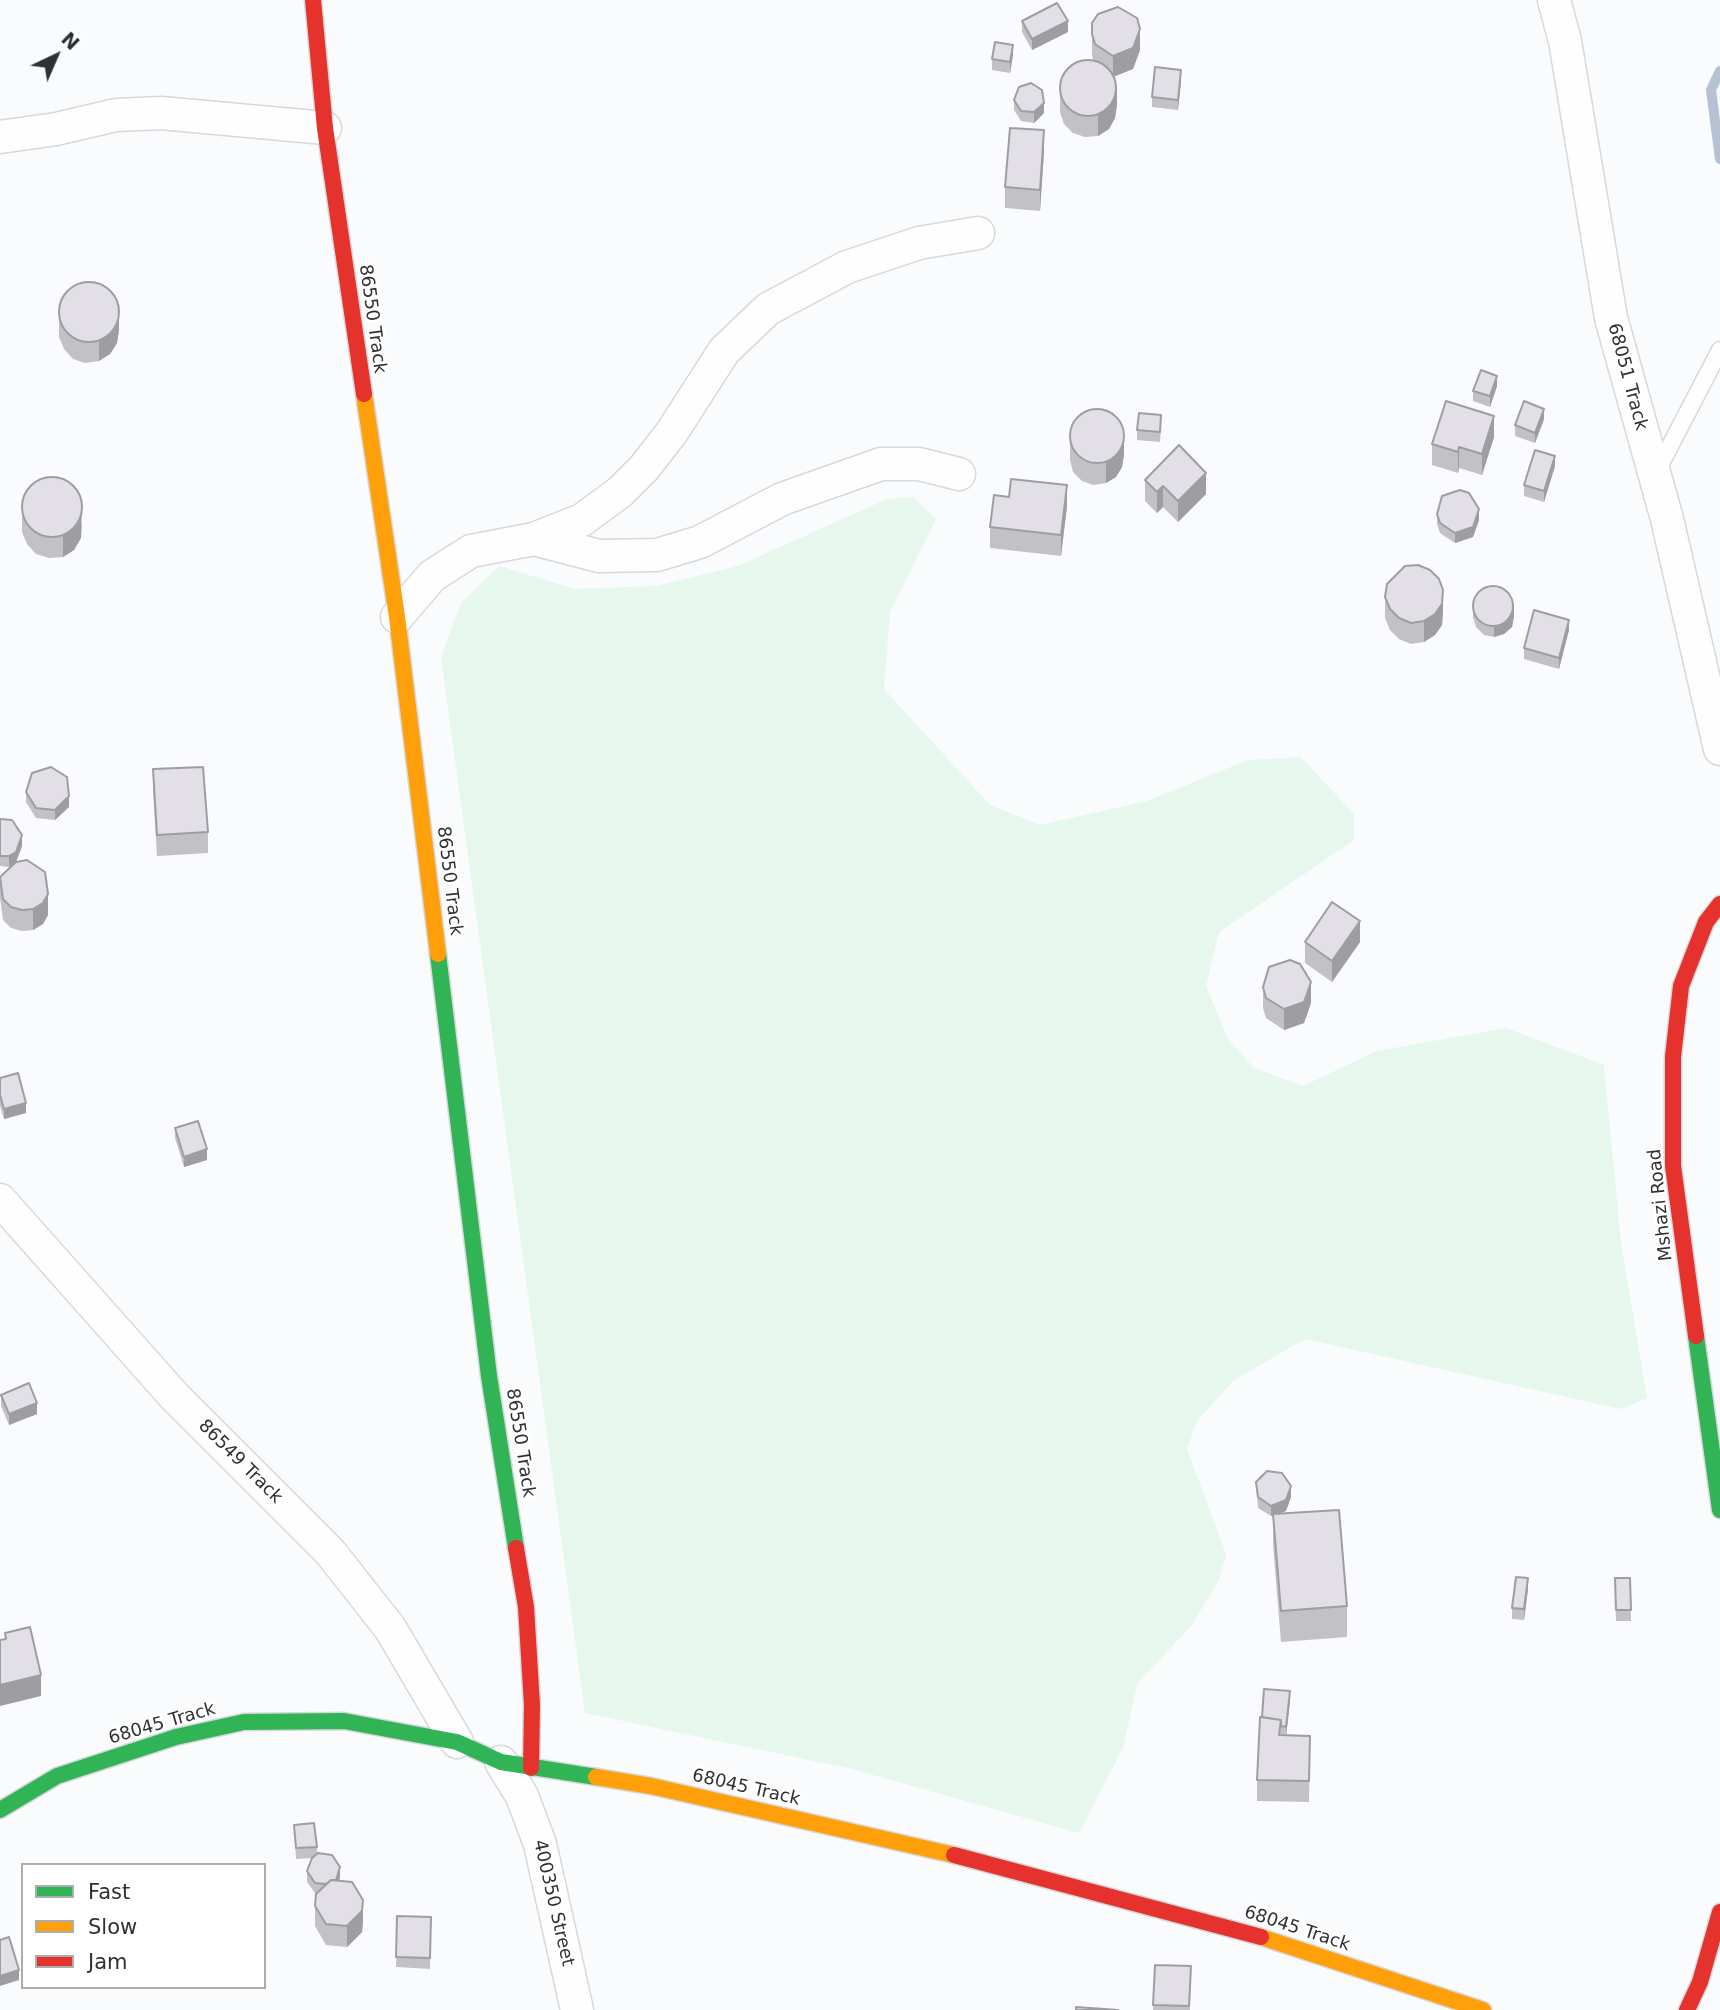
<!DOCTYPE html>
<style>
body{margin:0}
#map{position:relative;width:1720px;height:2010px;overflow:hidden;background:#f9fbfd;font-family:"DejaVu Sans",sans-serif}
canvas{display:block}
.legend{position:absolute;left:21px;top:1863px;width:245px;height:126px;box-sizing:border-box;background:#fff;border:2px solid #abadae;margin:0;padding:9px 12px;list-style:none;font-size:21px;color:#2e3134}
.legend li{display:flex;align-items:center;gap:14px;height:35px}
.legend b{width:35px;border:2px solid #abadae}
.north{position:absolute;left:21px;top:21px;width:70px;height:70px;-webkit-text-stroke:5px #fff;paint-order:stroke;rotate:44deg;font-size:19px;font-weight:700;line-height:28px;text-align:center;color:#2e3134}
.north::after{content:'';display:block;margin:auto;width:24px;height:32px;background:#2e3134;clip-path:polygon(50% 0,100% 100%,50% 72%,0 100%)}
</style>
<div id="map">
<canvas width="1720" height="2010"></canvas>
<ul class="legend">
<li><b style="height:9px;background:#30b455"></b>Fast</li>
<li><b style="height:9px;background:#ff9f0a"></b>Slow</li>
<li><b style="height:9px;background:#e5322d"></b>Jam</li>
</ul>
<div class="north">N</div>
</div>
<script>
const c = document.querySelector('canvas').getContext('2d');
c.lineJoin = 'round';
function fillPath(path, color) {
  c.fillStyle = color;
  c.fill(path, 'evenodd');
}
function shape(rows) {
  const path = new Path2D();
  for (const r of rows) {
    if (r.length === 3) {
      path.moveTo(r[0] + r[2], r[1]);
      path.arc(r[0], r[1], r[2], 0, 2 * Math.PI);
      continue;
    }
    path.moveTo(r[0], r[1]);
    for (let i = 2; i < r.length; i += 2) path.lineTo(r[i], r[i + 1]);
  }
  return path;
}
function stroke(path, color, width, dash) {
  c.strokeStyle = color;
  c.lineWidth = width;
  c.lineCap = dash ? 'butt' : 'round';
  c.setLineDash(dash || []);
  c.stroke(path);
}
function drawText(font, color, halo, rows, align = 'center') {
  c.font = font + ' "DejaVu Sans",sans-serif';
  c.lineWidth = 5;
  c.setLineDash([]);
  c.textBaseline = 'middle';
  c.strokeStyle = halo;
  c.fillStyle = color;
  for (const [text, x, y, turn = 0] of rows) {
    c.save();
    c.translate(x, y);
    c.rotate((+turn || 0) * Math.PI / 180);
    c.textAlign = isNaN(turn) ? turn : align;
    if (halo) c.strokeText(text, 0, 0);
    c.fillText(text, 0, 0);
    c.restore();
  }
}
fillPath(shape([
 [913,497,936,519,890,612,884,689,990,805,1040,825,1147,801,1248,760,1301,757,1354,814,1354,840,1219,932,1206,986,1228,1039,1254,1068,1303,1086,1377,1051,1506,1028,1604,1065,1621,1243,1647,1398,1621,1409,1305,1339,1234,1380,1197,1421,1187,1449,1226,1554,1219,1580,1191,1626,1137,1684,1123,1748,1079,1833,852,1769,585,1713,441,657,461,603,499,566,575,589,657,586,738,566,887,499]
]), '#e6f7ed');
stroke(shape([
 [1720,71,1711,90,1720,159]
]), '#b6c1d4', 10);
const lane = shape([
 [1656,473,1720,350]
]);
const street = shape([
 [1554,0,1565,41,1611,318,1667,519,1720,749],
 [0,137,56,129,116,115,161,113,325,128],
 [534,539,599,556,657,555,700,542,782,499,881,464,919,464,959,474],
 [397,617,432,576,471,551,534,539,582,520,620,492,644,468,672,432,724,351,768,309,847,267,919,243,978,233],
 [0,1200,175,1397,330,1552,390,1628,457,1742],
 [501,1762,522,1796,540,1844,577,2010]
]);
const fast = shape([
 [438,954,489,1376,516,1548],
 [1696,1336,1720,1510],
 [0,1810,57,1776,176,1737,244,1722,344,1721,457,1742,501,1762,596,1777]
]);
const slow = shape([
 [364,394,397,617,438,954],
 [596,1777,651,1786,954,1855],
 [1261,1937,1483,2010]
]);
const jam = shape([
 [313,0,325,128,364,394],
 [1696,1336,1673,1166,1673,1057,1681,986,1706,922,1720,904],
 [516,1548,526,1607,532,1705,531,1768],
 [954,1855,1261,1937],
 [1687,2010,1700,1982,1720,1912]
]);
stroke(lane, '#d6d8da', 19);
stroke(street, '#d6d8da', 35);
stroke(fast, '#d6d8da', 19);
stroke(slow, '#d6d8da', 19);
stroke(jam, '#d6d8da', 19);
stroke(lane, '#fefeff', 16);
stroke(street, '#fefeff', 32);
stroke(fast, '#30b455', 16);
stroke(slow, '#ff9f0a', 16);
stroke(jam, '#e5322d', 16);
fillPath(shape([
 [1022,21,1068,32,1032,50,1022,32],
 [1092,34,1140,50,1133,69,1114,76,1117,105,1115,118,1109,129,1098,136,1085,137,1073,133,1064,124,1060,112,1060,91,1093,60,1092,55],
 [1013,55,1010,73,992,70,992,59],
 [1181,81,1178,110,1152,107,1152,97],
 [1014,100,1044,113,1034,123,1021,121,1014,110],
 [1044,151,1040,211,1005,208,1005,187],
 [59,316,119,330,117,343,110,354,99,361,85,363,73,359,64,349,59,337],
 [1497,386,1490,407,1473,401,1473,391],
 [1544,419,1535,443,1515,436,1515,425],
 [1161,426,1160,442,1137,440,1137,430],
 [1494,437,1482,475,1459,468,1458,473,1432,465,1432,444],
 [1070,439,1124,454,1122,467,1116,477,1106,483,1093,485,1082,481,1073,472,1070,460],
 [1555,466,1544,502,1524,496,1524,485],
 [1145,480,1206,494,1178,522,1163,507,1157,513,1145,501],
 [1009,497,1067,506,1061,556,990,548,990,527],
 [22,511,82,525,81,538,74,550,63,557,49,558,36,554,27,544,22,532],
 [1437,514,1479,520,1473,537,1455,543,1440,533,1437,524],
 [1385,597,1443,611,1442,625,1435,635,1424,642,1411,644,1399,639,1390,630,1385,618],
 [1473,606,1514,616,1512,627,1504,634,1494,637,1484,635,1476,627,1473,617],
 [1569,630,1559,669,1524,659,1524,648],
 [153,769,208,832,208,853,157,856,153,790],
 [26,792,69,807,55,820,36,818,26,802],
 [0,819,22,846,16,862,48,915,43,924,33,930,22,931,11,928,3,920,0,898,0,877,14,864,9,867,0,866],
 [1305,942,1360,942,1332,982,1305,963],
 [1263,987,1311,1003,1304,1023,1284,1030,1266,1018,1263,1008],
 [0,1078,26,1113,4,1119,0,1106],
 [175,1128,207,1160,184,1167,175,1138],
 [1,1395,37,1414,9,1425,1,1406],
 [1256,1482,1291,1497,1286,1511,1278,1514,1347,1606,1347,1637,1281,1642,1273,1545,1273,1516,1271,1516,1258,1508],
 [1615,1578,1630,1578,1631,1621,1616,1621],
 [1528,1589,1524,1620,1512,1619,1512,1608],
 [1290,1701,1286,1735,1310,1736,1309,1802,1257,1801,1257,1780,1262,1717],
 [294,1825,317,1847,317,1854,340,1877,339,1881,363,1921,362,1932,347,1947,326,1945,315,1926,315,1906,317,1894,315,1893,307,1882,307,1871,312,1858,296,1859],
 [397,1916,431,1917,430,1969,396,1967],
 [1155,1965,1191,1966,1190,2010,1153,2010]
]), '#c2c1c6');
fillPath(shape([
 [1068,21,1068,32,1032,50,1032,39],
 [1140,29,1140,50,1133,69,1113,77,1113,56],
 [1013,45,1013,55,1010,73,1010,62],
 [1181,70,1181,81,1178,110,1178,100],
 [1117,84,1117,105,1115,118,1109,129,1098,136,1098,115],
 [1044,103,1044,113,1034,123,1034,112],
 [1044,130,1044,151,1040,211,1040,190],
 [119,309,119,330,117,343,110,354,99,361,99,340],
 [1497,376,1497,386,1490,407,1490,396],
 [1544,409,1544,419,1535,443,1535,433],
 [1494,416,1494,437,1482,475,1482,454],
 [1124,433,1124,454,1122,467,1116,477,1106,483,1106,462],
 [1459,447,1459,468,1458,473,1458,452],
 [1555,456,1555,466,1544,502,1544,491],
 [1206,473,1206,494,1178,522,1178,501],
 [1067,485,1067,506,1061,556,1061,535],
 [1163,486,1163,507,1157,513,1157,492],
 [82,504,81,538,74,550,63,557,63,536],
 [1479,509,1479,520,1473,537,1455,543,1455,533],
 [1443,590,1443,611,1442,625,1435,635,1424,642,1424,621],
 [1514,606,1514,616,1512,627,1504,634,1494,637,1494,627],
 [1569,620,1569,630,1559,669,1559,658],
 [69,796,69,807,55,820,55,810],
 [22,835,22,846,16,862,9,867,9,856],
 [48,894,48,915,43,924,33,930,33,909],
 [1360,921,1360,942,1332,982,1332,961],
 [1311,982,1311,1003,1304,1023,1284,1030,1284,1009],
 [26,1103,26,1113,4,1119,4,1109],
 [207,1149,207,1160,184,1167,184,1157],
 [37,1403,37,1414,9,1425,9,1414],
 [1291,1486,1291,1497,1286,1511,1271,1516,1271,1506],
 [1528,1578,1528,1589,1524,1620,1524,1609],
 [41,1675,41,1696,0,1706,0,1685],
 [1290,1691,1290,1701,1286,1737,1286,1727],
 [340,1867,340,1877,336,1891,336,1881],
 [363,1900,363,1921,362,1932,347,1947,347,1926],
 [19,1970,19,1980,0,1986,0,1976]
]), '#9e9da1');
const building = shape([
 [1057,3,1068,21,1032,39,1022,21,1057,3],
 [1118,7,1137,18,1140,29,1133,48,1113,56,1095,44,1092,34,1092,23,1098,14,1118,7],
 [995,42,1013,45,1010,62,992,59,995,42],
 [1088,88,28],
 [1155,67,1181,70,1178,100,1152,97,1155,67],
 [1031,83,1042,90,1044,103,1034,112,1021,111,1014,100,1019,87,1031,83],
 [1010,128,1044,130,1040,190,1005,187,1010,128],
 [89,312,30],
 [1481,370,1497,376,1490,396,1473,391,1481,370],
 [1446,401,1494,416,1482,454,1459,447,1458,452,1432,444,1446,401],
 [1524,401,1544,409,1535,433,1515,425,1524,401],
 [1097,436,27],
 [1139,413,1161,415,1160,432,1137,430,1139,413],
 [1179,445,1206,473,1178,501,1163,486,1157,492,1145,480,1179,445],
 [1535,450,1555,456,1544,491,1524,485,1535,450],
 [52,507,30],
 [1011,479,1067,485,1061,535,990,527,994,495,1009,497,1011,479],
 [1460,490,1469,493,1479,509,1473,527,1455,533,1440,523,1437,514,1442,496,1460,490],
 [1418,565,1430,570,1439,579,1443,590,1442,604,1435,614,1424,621,1411,623,1399,618,1390,609,1385,597,1387,584,1405,566,1418,565],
 [1493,606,20],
 [1534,610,1569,620,1559,658,1524,648,1534,610],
 [51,767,67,777,69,796,55,810,36,808,26,792,32,773,51,767],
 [203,767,208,832,157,835,153,769,203,767],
 [0,819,12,820,22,835,16,852,9,856,0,856,0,819],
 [27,860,45,872,48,894,43,903,33,909,22,910,11,907,3,899,0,877,16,862,27,860],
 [1332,902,1360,921,1332,961,1305,942,1332,902],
 [1290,960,1300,964,1311,982,1304,1002,1284,1009,1266,998,1263,987,1269,967,1290,960],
 [18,1073,26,1103,4,1109,0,1095,0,1078,18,1073],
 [198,1121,207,1149,184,1157,175,1128,198,1121],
 [29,1383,37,1403,9,1414,1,1395,29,1383],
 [1267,1471,1282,1473,1291,1486,1286,1500,1271,1506,1258,1497,1256,1482,1267,1471],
 [1339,1510,1347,1606,1281,1611,1273,1514,1339,1510],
 [1516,1577,1528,1578,1524,1609,1512,1608,1516,1577],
 [1615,1578,1630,1578,1631,1610,1616,1610,1615,1578],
 [30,1627,41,1675,0,1685,0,1640,6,1639,5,1633,30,1627],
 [1264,1689,1290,1691,1286,1727,1281,1726,1281,1720,1262,1717,1264,1689],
 [1260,1717,1281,1720,1279,1735,1310,1736,1309,1781,1257,1780,1260,1717],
 [314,1823,317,1847,296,1848,294,1825,314,1823],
 [318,1853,332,1855,340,1867,336,1880,331,1880,326,1884,315,1883,307,1871,312,1858,318,1853],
 [331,1880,352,1882,363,1900,362,1911,347,1926,326,1924,315,1906,316,1894,331,1880],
 [397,1916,431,1917,430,1958,396,1957,397,1916],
 [9,1937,19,1970,0,1976,0,1940,9,1937],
 [1155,1965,1191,1966,1189,2006,1153,2005,1155,1965],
 [1076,2007,1118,2010,1076,2010,1076,2007]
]);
fillPath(building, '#e2e0e6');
stroke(building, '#9e9da1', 2);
drawText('18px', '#2e3134', '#fff', [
 ["86550 Track",372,319,82],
 ["68051 Track",1627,377,75],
 ["86550 Track",449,881,83],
 ["Mshazi Road",1661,1205,-96],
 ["86550 Track",520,1443,81],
 ["86549 Track",240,1462,45],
 ["68045 Track",162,1724,-16],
 ["68045 Track",746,1788,13],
 ["400350 Street",553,1903,77],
 ["68045 Track",1297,1929,18]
]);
</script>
